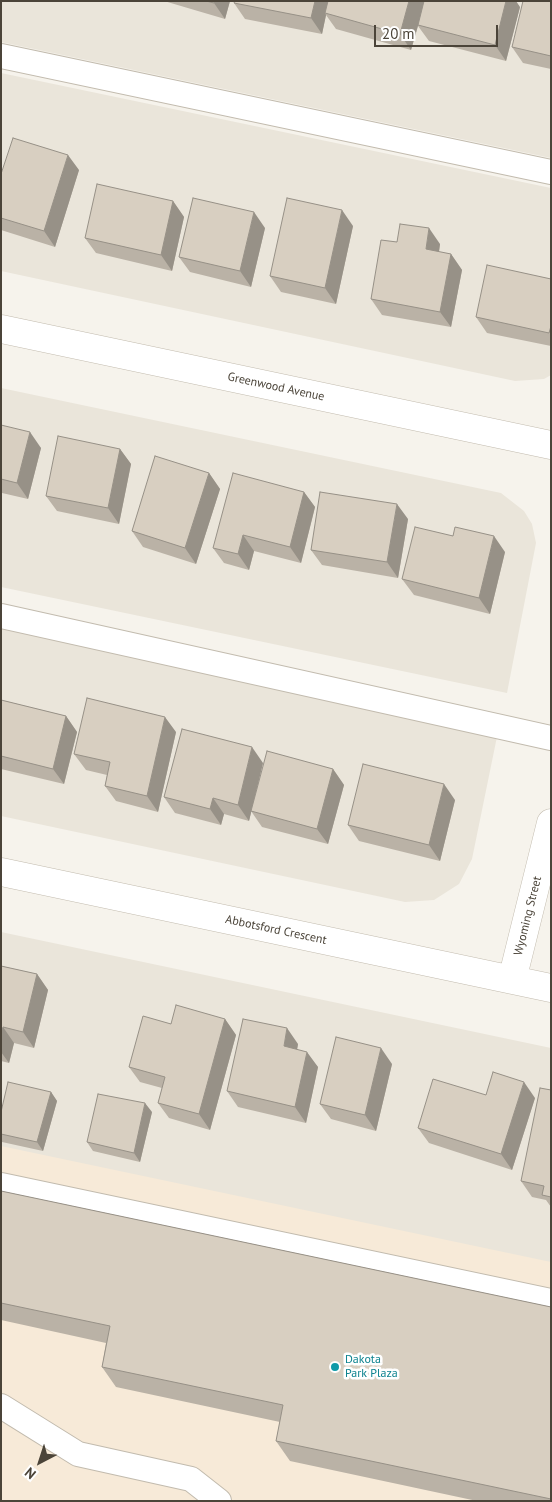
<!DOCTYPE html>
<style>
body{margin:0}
#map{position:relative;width:552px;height:1502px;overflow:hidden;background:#f6f3ec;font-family:"PT Sans",sans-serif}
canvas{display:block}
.frame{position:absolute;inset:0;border:2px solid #4b4439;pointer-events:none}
.north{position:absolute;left:15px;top:1437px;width:50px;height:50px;-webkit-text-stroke:4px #fff;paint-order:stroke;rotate:220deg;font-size:14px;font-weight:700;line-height:20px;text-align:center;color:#4b4439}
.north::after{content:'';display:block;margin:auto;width:18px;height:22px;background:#4b4439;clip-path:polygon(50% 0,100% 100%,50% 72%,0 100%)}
.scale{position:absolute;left:374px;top:25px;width:124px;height:22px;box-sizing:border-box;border:2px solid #4b4439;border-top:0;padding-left:6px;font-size:15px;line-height:18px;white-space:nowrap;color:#4b4439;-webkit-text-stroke:4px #fff;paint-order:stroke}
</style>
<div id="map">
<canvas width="552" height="1502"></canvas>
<div class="frame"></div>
<div class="north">N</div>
<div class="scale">20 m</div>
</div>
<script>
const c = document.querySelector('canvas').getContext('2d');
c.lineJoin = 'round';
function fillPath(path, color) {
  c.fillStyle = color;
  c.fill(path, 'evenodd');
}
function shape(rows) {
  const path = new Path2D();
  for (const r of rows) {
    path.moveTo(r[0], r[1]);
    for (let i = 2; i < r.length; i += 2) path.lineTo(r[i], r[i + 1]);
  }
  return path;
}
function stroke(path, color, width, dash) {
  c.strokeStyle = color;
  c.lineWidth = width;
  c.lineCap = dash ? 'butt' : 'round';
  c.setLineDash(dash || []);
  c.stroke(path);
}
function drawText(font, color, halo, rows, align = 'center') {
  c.font = font + ' "PT Sans",sans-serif';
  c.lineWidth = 5;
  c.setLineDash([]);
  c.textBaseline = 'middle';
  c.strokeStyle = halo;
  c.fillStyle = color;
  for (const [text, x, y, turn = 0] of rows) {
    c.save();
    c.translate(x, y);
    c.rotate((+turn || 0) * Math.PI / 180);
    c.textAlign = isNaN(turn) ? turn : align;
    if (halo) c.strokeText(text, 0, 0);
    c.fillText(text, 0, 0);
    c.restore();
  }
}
fillPath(shape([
 [1,1,551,1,551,158,1,42],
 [1,73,551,188,551,375,544,379,515,381,1,271],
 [1,388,501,493,524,511,532,524,536,543,507,693,1,587],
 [1,617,500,722,472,859,459,884,434,900,405,902,1,816],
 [1,932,551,1048,551,1263,1,1147]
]), '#eae5da');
fillPath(shape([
 [1,1146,551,1262,551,1501,1,1501]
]), '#f7ead8');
const lane = shape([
 [1,56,551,172],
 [1,616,551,738],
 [1,1185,551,1301],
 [1,1406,78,1454,191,1479,219,1501]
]);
const street = shape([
 [1,329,551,445],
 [1,872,551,988],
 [512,980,551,823]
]);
stroke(lane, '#c2bbae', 26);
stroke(street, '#c2bbae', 29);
stroke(lane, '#fff', 24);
stroke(street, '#fff', 28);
fillPath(shape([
 [164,1,230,1,225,19],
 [551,1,551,69,523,63,512,47],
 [234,3,520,7,506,61,429,41,418,26,411,50,336,29,326,15,322,34,245,19],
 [79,170,55,247,1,230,1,174],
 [173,201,184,217,172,271,96,253,85,238],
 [353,226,336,304,281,292,270,276],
 [265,228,251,287,190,272,179,257],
 [397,242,440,244,439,252,451,254,462,270,451,327,382,315,371,299],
 [551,279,551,346,487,333,476,317],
 [1,425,41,448,28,499,2,493,1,494],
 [120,449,131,464,119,524,57,511,46,496],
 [209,473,220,489,196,564,143,547,132,531],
 [304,492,315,507,301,563,254,551,249,570,224,563,213,548],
 [408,519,398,578,322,565,311,550],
 [505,552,490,614,414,595,402,579],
 [1,700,66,716,77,732,64,784,1,769],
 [176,732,158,812,116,801,105,786,107,775,86,770,74,754],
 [263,763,249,821,224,814,221,825,175,813,164,797],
 [333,769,344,785,328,844,262,827,251,811],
 [455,800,440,861,359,841,348,825],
 [1,966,37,974,48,990,34,1048,14,1043,9,1063,1,1061],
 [225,1019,236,1035,210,1130,169,1118,158,1103,162,1088,140,1082,129,1067],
 [298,1044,297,1049,318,1067,306,1123,238,1107,227,1091],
 [392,1064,376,1131,331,1119,320,1104],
 [551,1090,551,1207,546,1200,532,1197,521,1181],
 [51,1092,57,1101,43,1151,2,1142,1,1140,1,1112],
 [535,1098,512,1170,429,1143,418,1128],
 [152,1112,140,1162,93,1151,87,1142],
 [1,1191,551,1307,551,1501,477,1501,290,1461,276,1441,280,1422,116,1387,102,1367,106,1343,1,1320]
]), '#bab2a6');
fillPath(shape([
 [214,1,230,1,225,19,214,3],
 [315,1,329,1,325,13,326,15,322,34,311,18],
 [409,1,425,1,411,50,400,34],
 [506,1,516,1,520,7,506,61,495,45],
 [68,155,79,170,55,247,44,231],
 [173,201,184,217,172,271,161,255],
 [342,210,353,226,336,304,325,288],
 [254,212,265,228,251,287,240,271],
 [429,228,440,244,437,265,426,249],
 [451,254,462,270,451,327,440,312],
 [30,432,41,448,28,499,17,483],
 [120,449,131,464,119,524,108,508],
 [209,473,220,489,196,564,185,548],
 [304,492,315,507,301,563,290,547],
 [397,504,408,519,398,578,387,562],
 [243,535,254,551,249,570,238,554],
 [494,536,505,552,490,614,479,598],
 [66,716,77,732,64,784,53,769],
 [165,717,176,732,158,812,147,796],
 [252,747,263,763,249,821,238,805],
 [333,769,344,785,328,844,317,829],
 [444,784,455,800,440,861,429,845],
 [213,798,224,814,221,825,210,809],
 [37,974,48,990,34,1048,23,1032],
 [225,1019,236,1035,210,1130,199,1114],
 [3,1027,14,1043,9,1063,1,1052,1,1034],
 [287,1028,298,1044,295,1062,284,1046],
 [381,1048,392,1064,376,1131,365,1115],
 [307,1052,318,1067,306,1123,295,1107],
 [524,1082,535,1098,512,1170,501,1154],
 [51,1092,57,1101,43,1151,37,1142],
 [145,1103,152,1112,140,1162,134,1153]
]), '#979187');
const building = shape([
 [206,1,214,1,214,3,206,1],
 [235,1,315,1,311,18,234,3,235,1],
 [328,1,409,1,400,34,325,13,328,1],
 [424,1,506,1,495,45,418,25,424,1],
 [523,1,551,1,551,56,512,47,523,1],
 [13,138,68,155,44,231,1,218,1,174,13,138],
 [97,184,173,201,161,255,85,238,97,184],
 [193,198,254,212,240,271,179,257,193,198],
 [287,198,342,210,325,288,270,276,287,198],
 [400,224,429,228,426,249,451,254,440,312,371,299,381,240,397,242,400,224],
 [487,265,551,279,551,326,549,333,476,317,487,265],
 [1,425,30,432,17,483,1,479,1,425],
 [58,436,120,449,108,508,46,496,58,436],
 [155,456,209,473,185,548,132,531,155,456],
 [233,473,304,492,290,547,243,535,238,554,213,548,233,473],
 [320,492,397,504,387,562,311,550,320,492],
 [415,527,453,536,455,527,494,536,479,598,402,579,415,527],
 [87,698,165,717,147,796,105,786,110,762,74,754,87,698],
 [1,700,66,716,53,769,1,756,1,700],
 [182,729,252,747,238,805,213,798,210,809,164,797,182,729],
 [267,751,333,769,317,829,251,811,267,751],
 [363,764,444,784,429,845,348,825,363,764],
 [1,966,37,974,23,1032,3,1027,1,1034,1,966],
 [176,1005,225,1019,199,1114,158,1103,165,1077,129,1067,143,1016,171,1024,176,1005],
 [243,1019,287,1028,284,1046,307,1052,295,1107,227,1091,243,1019],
 [336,1037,381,1048,365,1115,320,1104,336,1037],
 [493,1072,524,1082,501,1154,418,1128,433,1079,486,1095,493,1072],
 [8,1082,51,1092,37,1142,1,1134,1,1112,8,1082],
 [540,1088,551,1090,551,1197,542,1195,544,1186,521,1181,540,1088],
 [98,1094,145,1103,134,1153,87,1142,98,1094],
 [1,1191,551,1307,551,1499,276,1441,283,1405,102,1367,110,1326,1,1303,1,1191]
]);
fillPath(building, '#d8cfc1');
stroke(building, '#979187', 1);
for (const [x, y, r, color] of [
 [335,1367,5,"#0f9aa8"]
]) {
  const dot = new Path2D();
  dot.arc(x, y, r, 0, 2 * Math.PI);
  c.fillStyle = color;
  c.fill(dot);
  stroke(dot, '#fff', 2);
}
drawText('12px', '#4b4439', '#fff', [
 ["Greenwood Avenue",276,387,12],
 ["Wyoming Street",528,916,-76],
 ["Abbotsford Crescent",276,930,12]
]);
drawText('12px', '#0d838f', '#fff', [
 ["Dakota",345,1360],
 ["Park Plaza",345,1374]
], 'left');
</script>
